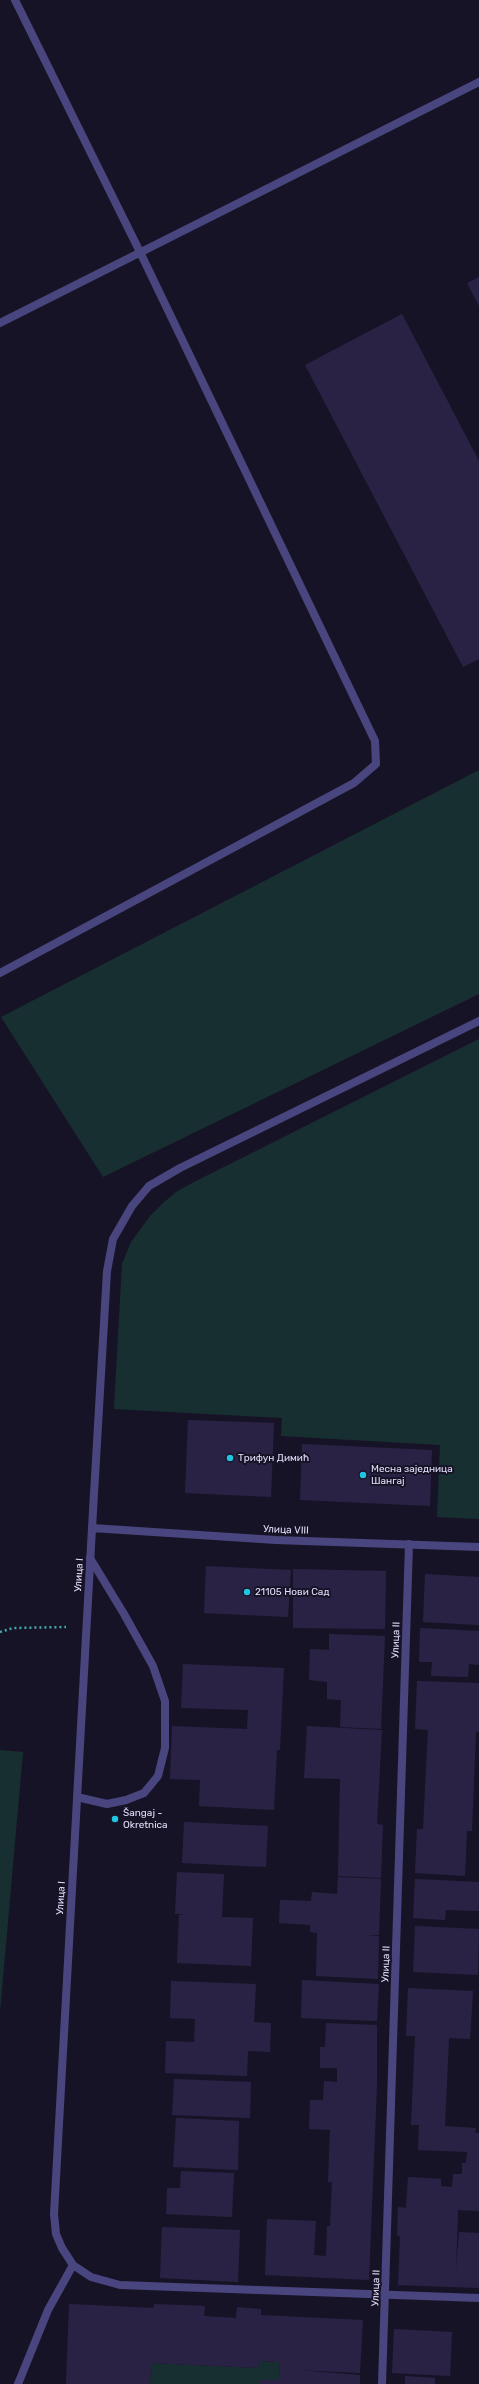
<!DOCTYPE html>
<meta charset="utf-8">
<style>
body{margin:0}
canvas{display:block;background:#171326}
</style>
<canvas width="479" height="2384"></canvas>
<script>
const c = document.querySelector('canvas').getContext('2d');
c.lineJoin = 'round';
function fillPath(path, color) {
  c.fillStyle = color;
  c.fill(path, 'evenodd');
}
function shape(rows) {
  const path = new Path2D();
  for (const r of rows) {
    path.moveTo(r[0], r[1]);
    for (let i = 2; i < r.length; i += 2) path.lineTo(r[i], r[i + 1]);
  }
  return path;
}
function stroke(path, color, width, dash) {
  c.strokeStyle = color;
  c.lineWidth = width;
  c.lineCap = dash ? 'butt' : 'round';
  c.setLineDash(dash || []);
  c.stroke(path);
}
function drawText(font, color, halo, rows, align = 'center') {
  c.font = font + ' Rubik,sans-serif';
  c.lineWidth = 4;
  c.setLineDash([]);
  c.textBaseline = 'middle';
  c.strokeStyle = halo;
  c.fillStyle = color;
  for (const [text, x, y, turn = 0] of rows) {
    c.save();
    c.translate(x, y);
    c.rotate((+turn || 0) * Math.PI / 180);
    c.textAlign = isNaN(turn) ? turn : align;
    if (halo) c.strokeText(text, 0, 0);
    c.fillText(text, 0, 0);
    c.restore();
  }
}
fillPath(shape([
 [479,770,479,994,103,1177,1,1017],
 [479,1039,479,1519,437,1517,440,1445,281,1436,282,1418,114,1409,122,1264,131,1242,150,1216,163,1203,176,1192,192,1183],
 [0,1750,23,1752,0,2012],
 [259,2361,280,2362,279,2380,259,2380,259,2384,150,2384,151,2363,258,2368]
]), '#172f30');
fillPath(shape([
 [479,277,479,306,467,283],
 [402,314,479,461,479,659,463,667,305,365],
 [188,1420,274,1423,271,1497,185,1493],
 [302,1444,432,1450,430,1506,300,1500],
 [206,1566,291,1570,288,1617,204,1613],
 [293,1569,386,1571,385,1629,293,1628],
 [425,1574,479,1577,479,1625,423,1622],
 [420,1628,479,1631,479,1665,469,1664,468,1677,431,1676,432,1662,419,1662],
 [329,1634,385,1636,381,1729,340,1727,341,1700,327,1699,327,1682,309,1680,310,1649,329,1650],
 [183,1664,284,1668,280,1750,277,1750,274,1810,199,1806,200,1780,170,1779,172,1726,247,1729,248,1710,181,1708],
 [417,1681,479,1683,479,1732,476,1732,472,1831,467,1831,465,1876,415,1873,417,1829,423,1829,428,1730,415,1729],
 [307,1726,382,1730,377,1824,383,1825,381,1878,338,1876,340,1779,304,1778],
 [184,1822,268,1826,266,1867,182,1863],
 [177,1872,224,1874,222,1917,253,1918,251,1966,177,1963,179,1915,184,1914,175,1914],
 [338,1877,381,1879,379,1935,366,1935,379,1936,378,1979,316,1976,317,1933,310,1932,310,1925,279,1923,280,1900,311,1901,312,1892,337,1894],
 [415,1879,479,1882,479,1911,446,1910,445,1920,413,1918],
 [415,1926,479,1929,478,1975,413,1972],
 [302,1980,379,1984,377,2021,301,2018],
 [171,1981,256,1984,254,2022,271,2023,270,2052,248,2051,247,2076,165,2073,166,2041,194,2042,195,2019,170,2018],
 [408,1988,473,1991,470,2039,449,2038,445,2126,476,2128,475,2133,479,2133,479,2211,458,2210,456,2272,459,2232,479,2233,479,2288,398,2285,400,2237,397,2235,398,2207,406,2208,408,2177,441,2179,441,2186,452,2187,453,2174,462,2174,462,2163,466,2163,467,2152,418,2150,419,2125,411,2125,415,2036,406,2036],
 [326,2023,377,2025,377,2084,369,2280,265,2275,267,2219,316,2221,314,2255,326,2256,327,2226,330,2226,332,2182,328,2182,330,2130,309,2129,310,2100,323,2100,324,2081,337,2082,337,2068,320,2068,320,2047,325,2047],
 [174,2079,251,2082,250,2118,172,2115],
 [176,2118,239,2121,238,2170,173,2167],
 [181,2171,234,2173,232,2217,166,2214,167,2188,180,2188],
 [162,2227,240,2230,238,2282,160,2278],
 [69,2304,153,2308,154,2304,205,2306,204,2316,236,2318,237,2307,261,2309,261,2315,363,2320,360,2373,298,2370,360,2375,360,2384,259,2384,259,2380,279,2380,280,2362,259,2361,258,2368,151,2363,150,2384,66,2384],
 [394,2329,452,2332,450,2376,392,2373],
 [405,2376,435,2378,435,2384,405,2384]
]), '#2a2245');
stroke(shape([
 [0,1632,13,1628,66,1627]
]), '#41aba9', 2.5, [2, 3]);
stroke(shape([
 [0,323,479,82],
 [0,973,354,783,376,764,375,741,140,252,15,0],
 [77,1797,107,1804,126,1800,144,1793,158,1776,165,1748,165,1701,153,1666,124,1614,90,1558]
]), '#49457f', 8);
stroke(shape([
 [479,1547,276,1540,92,1528,54,2214,56,2234,62,2248,73,2265,91,2277,120,2285,479,2298],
 [18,2384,48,2310,73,2265],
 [382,2384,409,1544]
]), '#49457f', 8);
stroke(shape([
 [92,1528,107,1271,113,1239,132,1206,149,1186,180,1168,479,1021]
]), '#49457f', 8);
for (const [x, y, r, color] of [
 [230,1458,4,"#22c5e1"],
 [363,1475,4,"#22c5e1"],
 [247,1592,4,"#22c5e1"],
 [115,1819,4,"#22c5e1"]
]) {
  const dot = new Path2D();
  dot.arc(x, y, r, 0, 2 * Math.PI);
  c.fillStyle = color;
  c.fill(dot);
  stroke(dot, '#171326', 1.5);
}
drawText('10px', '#e2ddfa', '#171326', [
 ["Трифун Димић",238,1458],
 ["Месна заједница",371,1469],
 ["Шангај",371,1481],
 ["21105 Нови Сад",255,1592],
 ["Šangaj -",123,1813],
 ["Okretnica",123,1825]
], 'left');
drawText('10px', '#e2ddfa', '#171326', [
 ["Улица VIII",286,1530,2],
 ["Улица I",79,1575,-87],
 ["Улица II",396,1640,-88],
 ["Улица I",61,1898,-87],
 ["Улица II",386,1964,-88],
 ["Улица II",376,2288,-88]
]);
</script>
